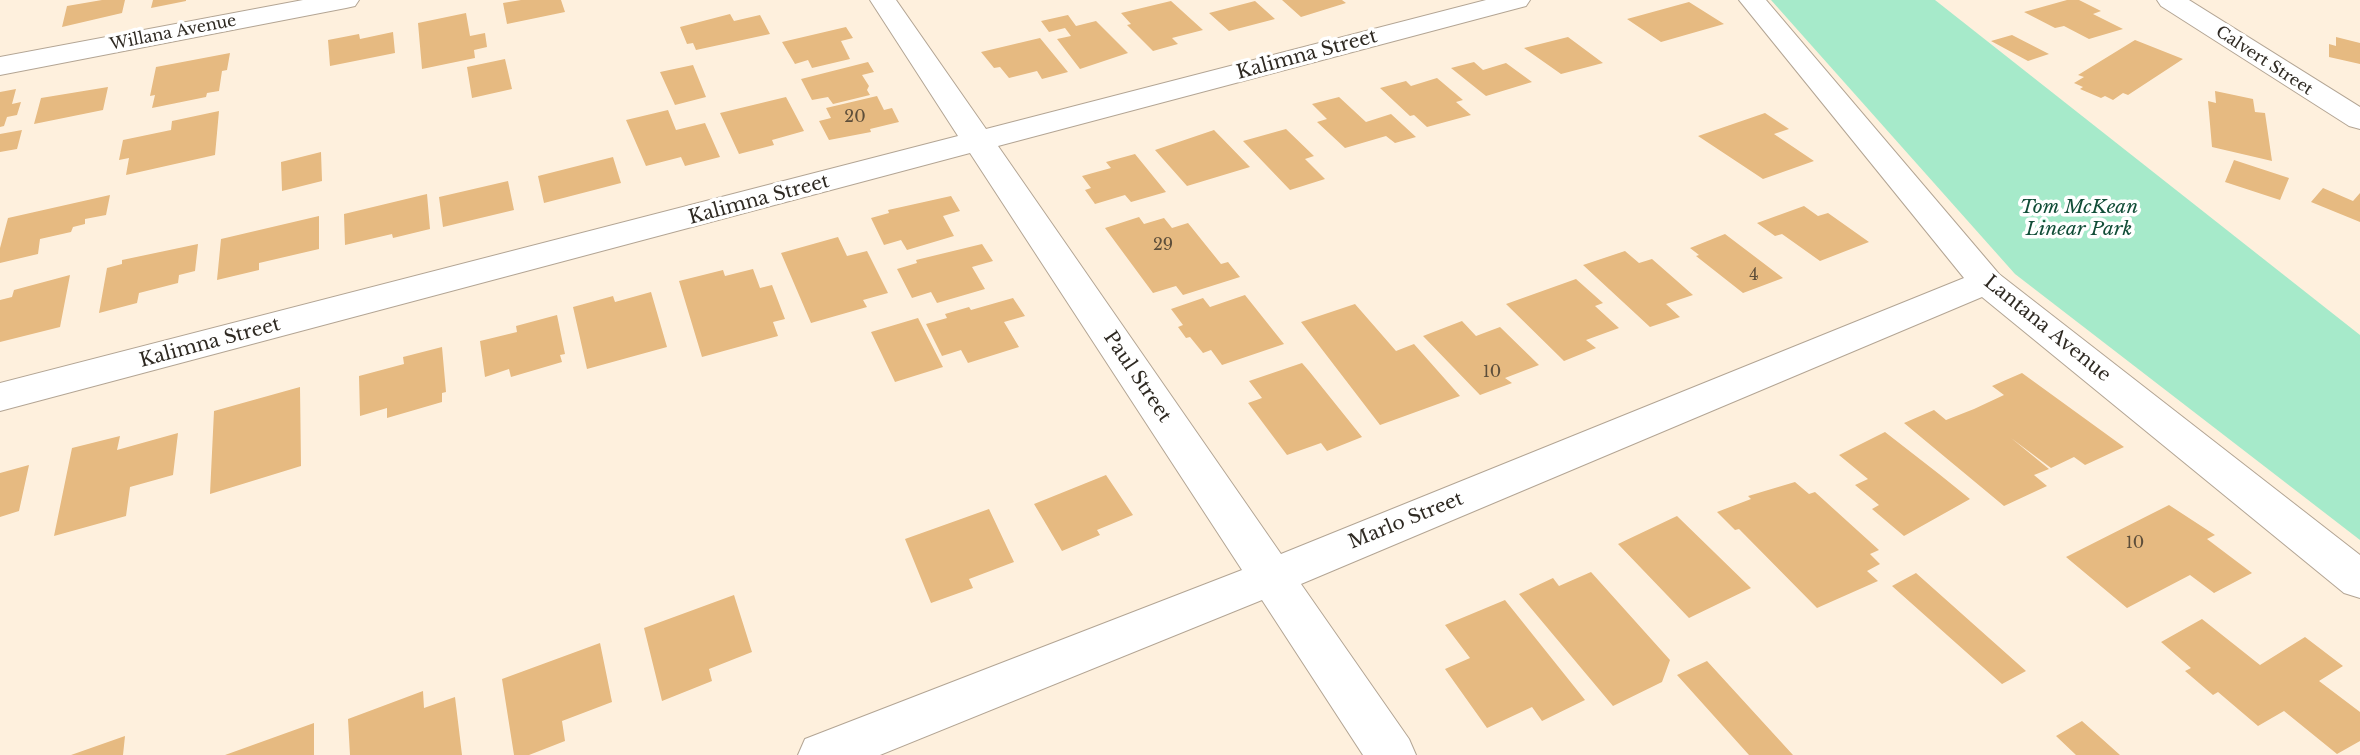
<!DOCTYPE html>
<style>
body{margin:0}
canvas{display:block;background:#fef0dd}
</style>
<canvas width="2360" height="755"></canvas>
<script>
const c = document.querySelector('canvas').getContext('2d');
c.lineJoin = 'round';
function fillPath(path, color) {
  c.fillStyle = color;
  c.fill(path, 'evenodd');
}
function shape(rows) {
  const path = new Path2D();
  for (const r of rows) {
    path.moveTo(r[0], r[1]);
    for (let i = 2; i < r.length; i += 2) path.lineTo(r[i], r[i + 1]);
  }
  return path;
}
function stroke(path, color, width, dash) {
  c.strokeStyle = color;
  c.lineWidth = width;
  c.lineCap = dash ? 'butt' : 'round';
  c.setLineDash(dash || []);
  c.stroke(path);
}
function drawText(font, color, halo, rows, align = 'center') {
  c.font = font + ' "Libre Baskerville",serif';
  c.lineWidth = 7;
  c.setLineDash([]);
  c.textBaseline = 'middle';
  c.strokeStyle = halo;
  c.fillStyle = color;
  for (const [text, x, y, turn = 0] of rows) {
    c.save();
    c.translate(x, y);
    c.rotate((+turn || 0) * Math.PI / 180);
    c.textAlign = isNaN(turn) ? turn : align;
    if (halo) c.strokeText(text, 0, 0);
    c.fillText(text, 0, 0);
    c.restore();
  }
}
fillPath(shape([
 [1771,0,1935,0,2360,335,2360,540,2015,274]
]), '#a6eaca');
fillPath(shape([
 [102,0,125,0,122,13,62,27,67,6],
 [153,0,186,0,186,1,151,8],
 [521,0,561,0,565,12,507,24,503,3],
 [1282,0,1342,0,1346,3,1301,17],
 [2067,0,2079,0,2101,11,2093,14,2123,29,2089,39,2064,26,2055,28,2024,12],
 [1171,1,1203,30,1172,38,1178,44,1153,51,1127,25,1131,24,1121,13],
 [1255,1,1275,19,1229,31,1209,13],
 [1689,2,1724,24,1661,42,1627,19],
 [466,13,470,36,485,33,487,47,474,50,475,58,422,69,418,23],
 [730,14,734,21,760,15,770,34,696,50,693,43,687,44,680,27],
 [1068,15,1076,26,1096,21,1128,53,1080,69,1057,39,1071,36,1065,28,1049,32,1041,21],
 [846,27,853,38,841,41,850,59,812,68,808,60,795,64,782,42],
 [393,32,395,53,330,66,328,40,359,34,360,39],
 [2012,35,2049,54,2028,61,1991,41],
 [1568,37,1603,63,1561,74,1524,48],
 [2336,37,2360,43,2360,64,2329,57,2329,44,2336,46],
 [1040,38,1068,72,1042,79,1037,71,1009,78,1000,67,994,68,981,52],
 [2135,40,2183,59,2128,95,2123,93,2113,100,2105,96,2101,98,2080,89,2083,87,2074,83,2084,77,2078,75],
 [230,53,227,70,222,71,219,91,207,93,206,97,152,108,155,95,150,96,156,67],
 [505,59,512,89,472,98,467,67],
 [868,62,874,72,862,75,869,86,867,90,870,95,833,104,828,97,812,100,801,79],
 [1474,62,1483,70,1506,63,1532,82,1486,96,1451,68],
 [693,65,706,97,675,105,660,72],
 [1437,78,1463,100,1456,102,1471,115,1427,127,1414,115,1410,116,1380,88,1406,81,1411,86],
 [108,87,103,110,34,124,41,98],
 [16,89,12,104,21,102,17,115,7,117,4,126,0,127,0,92],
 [2215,91,2253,99,2255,112,2265,113,2272,161,2212,147,2208,101,2216,103],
 [877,96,884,110,892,108,899,122,870,129,871,132,829,140,819,121,831,118,826,108],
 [786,97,804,131,772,140,774,145,739,154,720,113],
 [1339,97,1366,122,1391,114,1416,137,1395,143,1386,136,1345,148,1317,122,1327,119,1312,104],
 [668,110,676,130,705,123,720,157,685,166,681,157,646,166,626,120],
 [219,111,215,155,126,175,129,158,119,160,123,140,171,130,172,121],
 [1765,113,1789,129,1774,134,1814,161,1763,179,1698,136],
 [1286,129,1314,156,1305,159,1325,179,1290,190,1243,141],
 [22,130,17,149,0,152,0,134],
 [1214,130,1250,167,1187,186,1155,150],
 [321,152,322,181,282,191,281,162],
 [1135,154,1166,192,1131,202,1125,195,1095,204,1085,190,1091,188,1082,176,1111,168,1106,162],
 [613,157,621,183,544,203,538,176],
 [2234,160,2289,178,2280,200,2225,182],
 [508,181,514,210,443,227,439,197],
 [2323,188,2353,201,2360,193,2360,222,2311,202],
 [427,194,430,229,393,238,392,234,345,245,344,214],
 [110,195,106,215,85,219,85,224,73,227,71,232,40,239,38,254,0,263,0,248,8,218],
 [951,196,960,211,943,216,954,236,907,250,901,240,884,245,871,218,889,213,888,210],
 [1804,206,1818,216,1828,213,1869,242,1820,261,1782,234,1775,236,1757,223],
 [319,216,319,249,259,263,259,270,217,280,221,239],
 [1139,217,1144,224,1164,218,1172,228,1188,223,1221,264,1228,262,1240,277,1183,295,1176,286,1153,293,1105,228],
 [1725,234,1783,278,1743,293,1696,256,1699,255,1690,248],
 [838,237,847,256,867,251,888,293,863,300,867,307,811,323,781,253],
 [198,244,195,271,179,275,178,283,139,293,137,303,99,313,107,268,122,264,122,260],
 [982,244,993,261,972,267,985,289,937,303,931,292,912,298,897,269,917,263,916,260],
 [1625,251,1639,263,1652,259,1693,295,1666,304,1680,317,1650,327,1583,265],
 [753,269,760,288,772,285,785,319,773,322,778,336,702,357,679,281,723,270,725,276],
 [70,275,60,327,0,342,0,300,12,297,14,290],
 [1576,279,1603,303,1595,306,1619,328,1586,340,1596,348,1564,361,1506,304],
 [651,292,667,347,587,369,573,307,613,296,615,302],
 [1245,295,1284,344,1222,365,1211,350,1203,353,1190,337,1186,338,1178,327,1183,325,1171,309,1203,298,1210,307],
 [1013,298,1025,316,1004,322,1019,347,968,363,961,350,942,356,926,324,947,318,945,314,969,307,971,310],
 [1355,304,1396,351,1414,344,1460,396,1380,425,1301,322],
 [557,315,565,354,560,355,562,362,511,377,509,369,485,377,480,341,517,332,516,326],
 [918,318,943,367,895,382,871,332],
 [1462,321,1476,336,1500,327,1539,365,1505,378,1512,383,1480,395,1423,336],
 [442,347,446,392,442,393,442,402,387,418,387,408,360,416,359,376,404,364,403,357],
 [1302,363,1309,371,1362,437,1327,451,1321,443,1287,455,1248,403,1262,398,1249,381],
 [2022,373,2124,447,2085,465,2074,457,2051,468,2011,438,2049,469,2034,475,2047,486,2004,506,1904,423,1934,410,1946,420,1974,409,2004,395,1992,386],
 [300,387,301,466,210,494,214,411],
 [1885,432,1939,474,1970,499,1904,536,1872,509,1879,505,1855,485,1868,479,1839,455],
 [178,433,173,475,130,487,126,516,54,536,72,448,120,436,117,450],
 [29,465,19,511,0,517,0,473],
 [1106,475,1133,515,1097,530,1100,535,1062,551,1034,504],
 [1795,482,1809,494,1815,492,1879,550,1870,554,1880,564,1867,571,1878,581,1817,608,1739,529,1735,530,1717,512,1751,499,1748,496],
 [2169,505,2215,535,2207,539,2252,573,2214,593,2190,575,2127,608,2066,557],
 [989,509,1014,562,969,579,973,588,931,603,905,539],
 [1677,516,1751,588,1689,618,1618,544],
 [1591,572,1670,660,1662,682,1613,706,1519,594,1553,578,1559,586],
 [1916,573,2026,671,2002,684,1892,586],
 [734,595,752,652,709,669,712,681,662,701,644,628],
 [1505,600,1585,700,1542,721,1532,707,1487,728,1445,669,1470,658,1445,625],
 [2202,619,2260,665,2305,637,2343,666,2319,681,2360,712,2360,741,2337,754,2284,711,2258,726,2218,692,2213,695,2185,671,2191,668,2161,642],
 [600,643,612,702,562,721,565,741,529,755,514,755,502,679],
 [1707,661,1793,755,1749,755,1677,675],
 [423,691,424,708,455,697,462,755,350,755,348,719],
 [2082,721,2120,755,2076,755,2056,736],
 [314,723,314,755,225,755],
 [125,736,123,755,71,755]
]), '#e6ba81');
const minor = shape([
 [303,0,359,0,355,6,346,8,0,75,0,57,303,0],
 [870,0,896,0,986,129,1486,0,1530,0,1526,6,998,146,1281,554,1964,278,1739,0,1766,0,1999,274,2360,555,2360,598,2344,593,1982,297,1301,584,1409,739,1416,755,1363,755,1262,600,880,755,798,755,805,739,1242,570,970,153,0,411,0,383,958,136,870,0],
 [2157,0,2189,0,2360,107,2360,129,2349,126,2161,6,2157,0]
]);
stroke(minor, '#b3a594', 2);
fillPath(minor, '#fff');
drawText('16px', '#2f2a23', '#fff', [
 ["Willana Avenue",173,33,-11],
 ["Calvert Street",2264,61,33]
]);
drawText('16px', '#5d4e3a', null, [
 ["20",855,117],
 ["29",1163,245],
 ["4",1754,275],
 ["10",1492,372],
 ["10",2135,543]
]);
drawText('19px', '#2f2a23', '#fff', [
 ["Kalimna Street",1307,55,-15],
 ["Kalimna Street",759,200,-15],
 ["Lantana Avenue",2047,329,39],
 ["Kalimna Street",210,343,-15],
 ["Paul Street",1137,377,56],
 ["Marlo Street",1406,521,-22]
]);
drawText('italic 19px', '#114d37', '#fff', [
 ["Tom McKean",2079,208],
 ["Linear Park",2079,230]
]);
</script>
